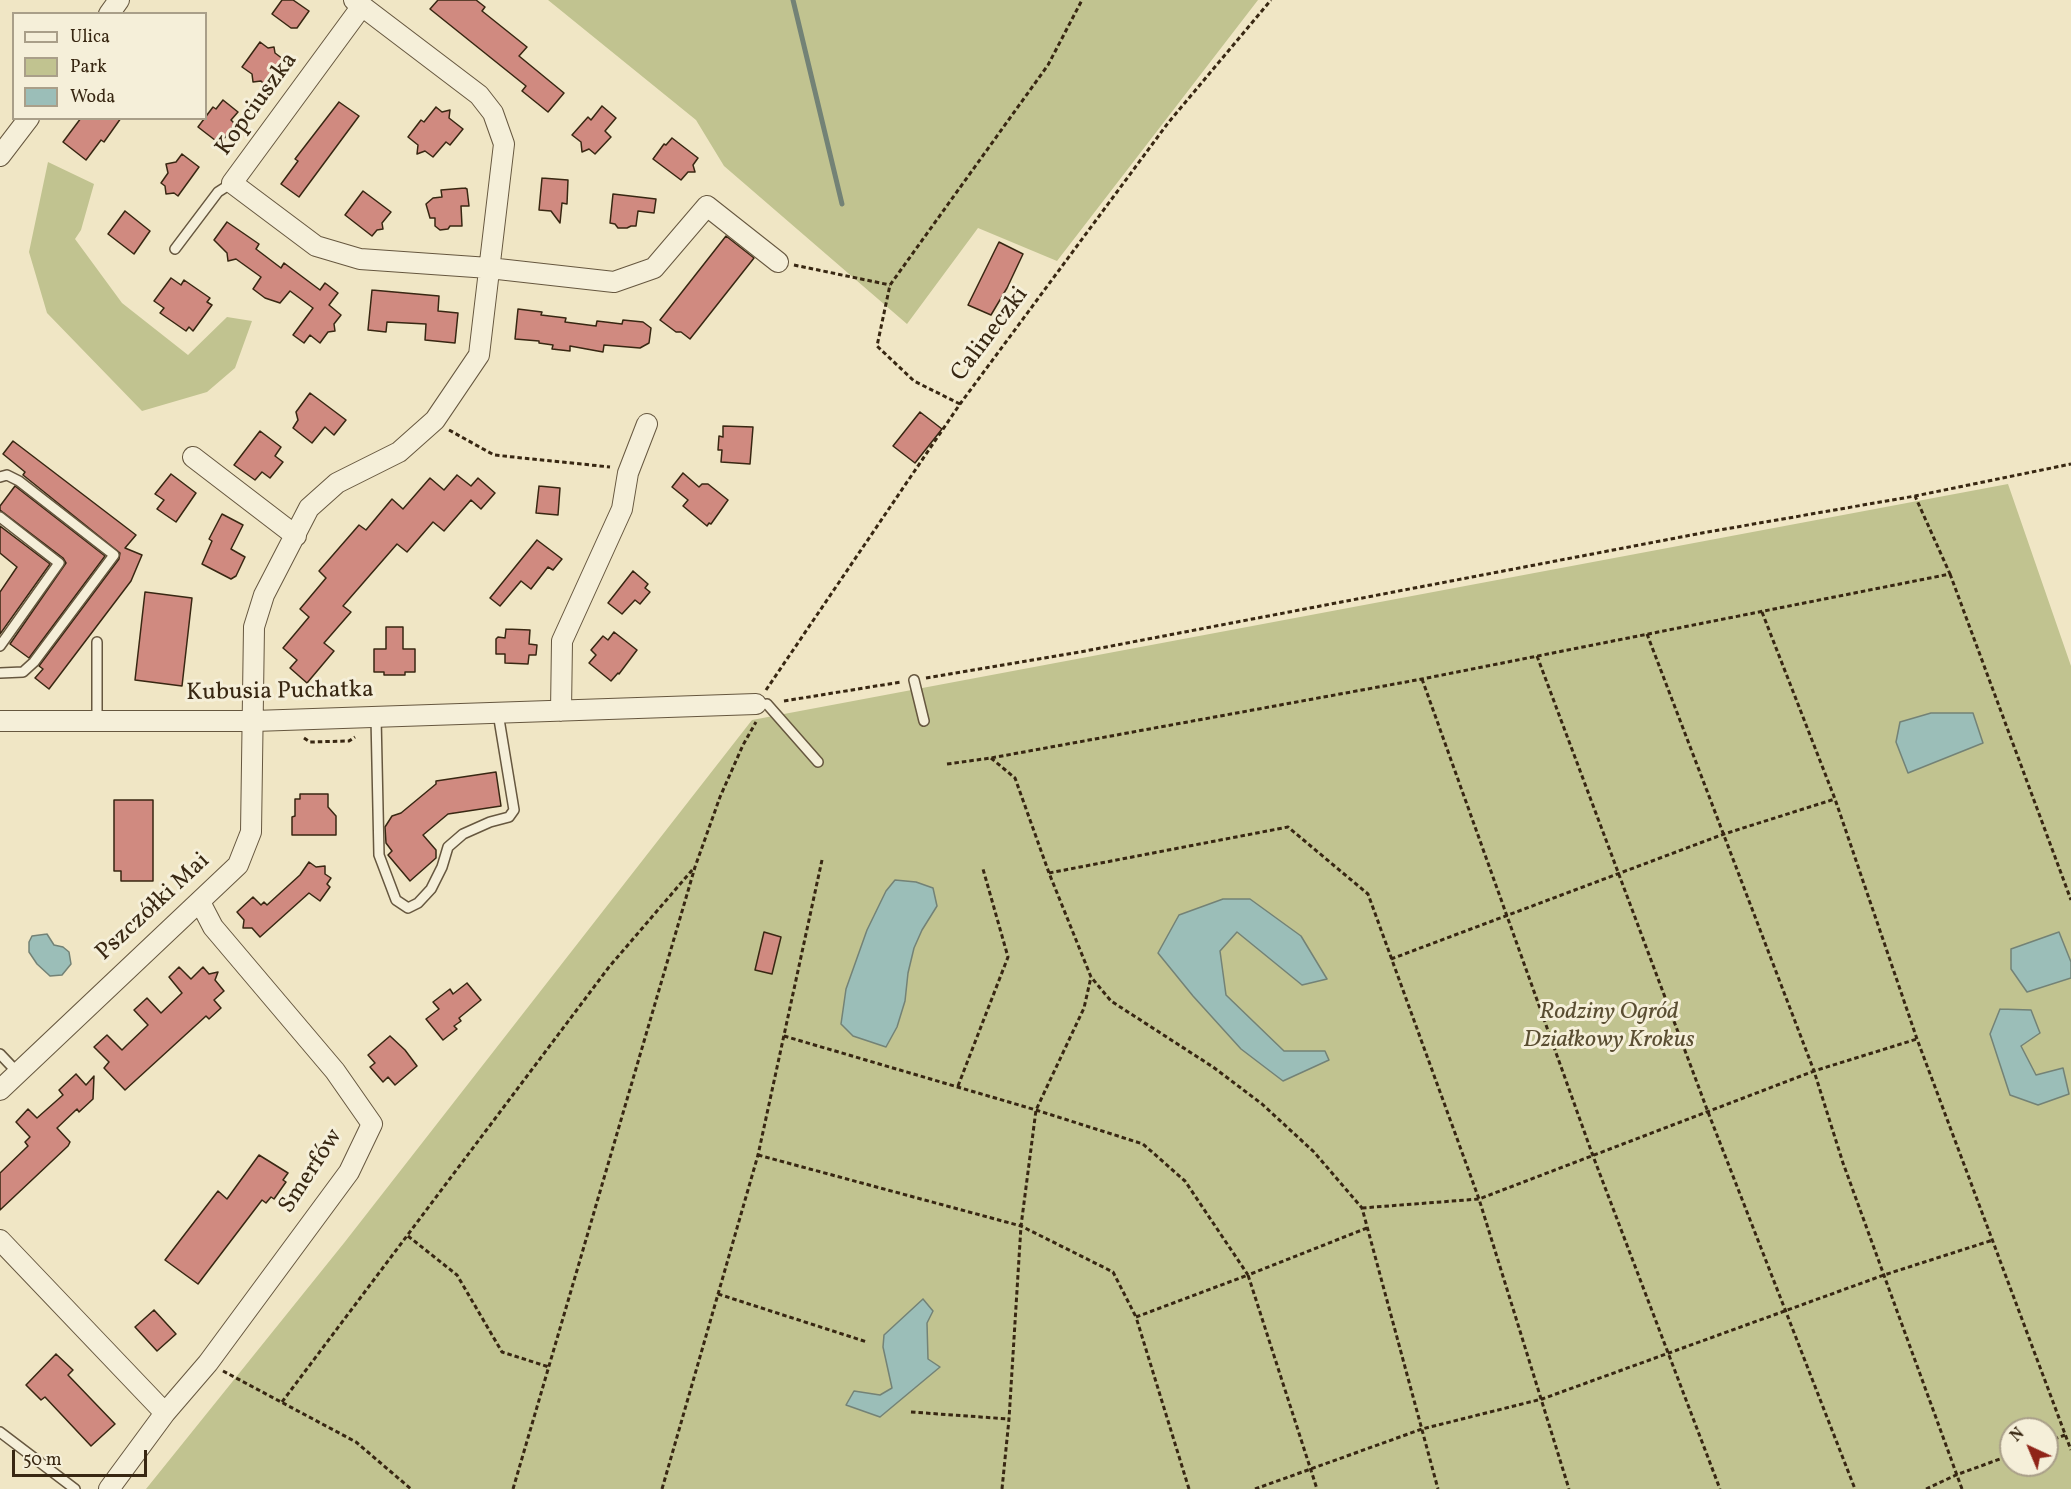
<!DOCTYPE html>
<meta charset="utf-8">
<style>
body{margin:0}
#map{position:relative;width:2071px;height:1489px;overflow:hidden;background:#f0e6c5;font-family:Vollkorn,serif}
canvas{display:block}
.legend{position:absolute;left:12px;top:12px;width:195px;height:108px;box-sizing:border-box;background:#f5efd9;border:2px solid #a99f89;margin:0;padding:8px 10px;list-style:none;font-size:18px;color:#382712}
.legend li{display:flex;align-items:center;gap:12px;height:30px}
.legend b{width:30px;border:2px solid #a99f89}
.north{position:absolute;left:1999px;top:1417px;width:60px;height:60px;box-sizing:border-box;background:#f5efd9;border:2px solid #a99f89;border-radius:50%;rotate:316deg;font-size:16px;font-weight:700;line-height:24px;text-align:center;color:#382712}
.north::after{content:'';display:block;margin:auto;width:21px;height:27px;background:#8f2418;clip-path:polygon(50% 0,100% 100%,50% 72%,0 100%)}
.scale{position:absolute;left:12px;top:1450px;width:135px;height:27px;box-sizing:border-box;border:3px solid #382712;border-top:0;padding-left:8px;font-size:18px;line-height:21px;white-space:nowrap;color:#382712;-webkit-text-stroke:4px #f5efd9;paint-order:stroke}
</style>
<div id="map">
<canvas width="2071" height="1489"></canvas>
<ul class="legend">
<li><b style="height:8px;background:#f5efd9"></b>Ulica</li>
<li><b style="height:16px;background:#c1c390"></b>Park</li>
<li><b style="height:16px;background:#9bbeb8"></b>Woda</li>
</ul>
<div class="north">N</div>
<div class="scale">50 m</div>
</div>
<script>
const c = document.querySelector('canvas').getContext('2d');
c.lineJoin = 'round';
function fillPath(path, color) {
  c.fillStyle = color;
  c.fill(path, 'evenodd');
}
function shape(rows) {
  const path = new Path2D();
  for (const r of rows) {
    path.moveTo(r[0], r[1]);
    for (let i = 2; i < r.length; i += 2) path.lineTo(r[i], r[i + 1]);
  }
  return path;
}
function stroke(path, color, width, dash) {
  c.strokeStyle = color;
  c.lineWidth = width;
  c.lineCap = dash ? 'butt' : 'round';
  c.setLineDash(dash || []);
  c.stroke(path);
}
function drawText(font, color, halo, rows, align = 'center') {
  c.font = font + ' Vollkorn,serif';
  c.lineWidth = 6;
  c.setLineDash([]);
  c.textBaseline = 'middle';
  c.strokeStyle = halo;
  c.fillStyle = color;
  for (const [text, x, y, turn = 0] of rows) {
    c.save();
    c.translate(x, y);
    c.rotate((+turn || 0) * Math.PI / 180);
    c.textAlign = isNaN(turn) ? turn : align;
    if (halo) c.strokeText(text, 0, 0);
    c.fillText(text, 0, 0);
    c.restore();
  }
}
fillPath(shape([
 [548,0,1258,0,1057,261,978,228,907,324,724,166,696,120],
 [48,162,94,184,81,230,75,239,122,303,188,355,227,317,252,321,235,368,207,392,142,411,47,313,29,252],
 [2008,484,2071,666,2071,1489,146,1489,344,1243,752,720],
 [2011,1429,2047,1429,2047,1465,2011,1465]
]), '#c1c390');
const water = shape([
 [1931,713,1973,713,1983,743,1908,773,1896,742,1900,722,1931,713],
 [895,880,916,882,933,888,937,906,922,930,914,948,908,973,905,1001,897,1027,886,1047,853,1036,841,1024,846,989,867,930,886,891,895,880],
 [1223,899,1250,899,1301,936,1327,979,1302,985,1237,932,1220,951,1226,995,1284,1051,1325,1051,1329,1060,1283,1081,1241,1049,1193,996,1158,953,1179,915,1223,899],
 [2059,932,2071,962,2071,978,2027,992,2011,969,2011,949,2059,932],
 [47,934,54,945,63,947,69,952,71,964,62,975,50,976,37,964,29,952,29,942,32,936,47,934],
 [2000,1009,2031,1010,2040,1033,2021,1046,2036,1075,2063,1068,2069,1094,2038,1105,2010,1095,1990,1034,2000,1009],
 [923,1299,933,1311,927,1323,928,1359,940,1367,880,1417,846,1405,854,1391,880,1395,892,1388,883,1347,884,1335,923,1299]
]);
fillPath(water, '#9bbeb8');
stroke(water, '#738276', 1.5);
stroke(shape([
 [793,0,842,204]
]), '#738276', 5);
const building = shape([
 [282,0,293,0,309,11,297,28,291,28,272,14,282,0],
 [438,0,476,0,485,7,482,11,527,47,519,56,564,93,548,112,522,91,526,86,430,9,438,0],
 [260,42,268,48,274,47,275,53,283,59,264,84,261,81,253,82,252,74,242,67,260,42],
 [223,100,238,112,231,120,235,124,220,144,198,127,213,107,216,109,223,100],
 [339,102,359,116,299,197,281,184,298,161,295,159,339,102],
 [602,106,616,118,605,131,611,137,595,154,589,149,582,152,581,142,572,135,588,117,591,120,602,106],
 [436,107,442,112,450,110,449,118,463,129,450,145,446,142,433,157,425,151,417,154,418,145,408,137,421,120,424,122,436,107],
 [81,118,121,118,104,142,101,140,86,160,63,142,81,118],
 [672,138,698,158,693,165,695,172,688,172,681,180,653,159,664,144,666,145,672,138],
 [182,154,199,167,178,196,174,193,166,194,165,186,161,183,168,173,166,164,176,162,182,154],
 [542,178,568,180,567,204,562,203,560,223,551,211,539,210,542,178],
 [465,188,467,189,469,206,461,206,462,226,450,226,448,229,440,230,435,226,435,218,430,218,426,204,433,198,442,197,441,190,465,188],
 [363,191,391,212,382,223,383,229,377,230,372,236,345,215,363,191],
 [613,194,656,199,654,213,638,211,636,226,631,226,627,228,618,228,615,224,610,223,613,194],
 [125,211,150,231,134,254,108,234,125,211],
 [227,222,259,244,256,249,281,268,284,263,320,290,325,283,338,293,329,305,341,315,334,324,335,331,328,332,320,343,310,335,304,343,293,335,313,308,290,291,280,303,265,298,253,289,261,277,236,259,228,261,227,253,214,240,227,222],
 [726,236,754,258,690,339,681,332,676,332,660,320,726,236],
 [999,242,1023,254,1007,288,991,315,968,305,999,242],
 [171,278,181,285,184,280,210,298,207,302,212,305,193,331,189,327,186,331,160,313,164,308,154,301,171,278],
 [372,290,439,296,438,311,458,313,455,343,425,340,426,324,387,322,386,332,368,330,372,290],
 [518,309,542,312,541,315,566,318,565,322,596,326,597,321,622,324,623,320,643,322,651,328,649,343,640,348,604,345,603,352,570,346,570,351,552,349,553,345,539,343,539,341,515,339,518,309],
 [310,393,346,420,334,435,325,427,312,443,293,428,298,420,296,412,310,393],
 [920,412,942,429,915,463,893,446,920,412],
 [723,426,753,427,750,464,721,462,722,450,718,450,719,436,723,437,723,426],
 [260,431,281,447,275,456,283,462,270,478,262,472,255,480,234,465,260,431],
 [13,441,136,535,125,548,142,555,131,581,49,689,35,678,43,669,39,666,119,559,120,553,23,475,25,472,3,454,13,441],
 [683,473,699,487,702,484,708,484,728,500,711,524,709,523,707,526,683,506,688,500,672,487,683,473],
 [171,474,196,493,176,522,157,509,164,500,155,494,171,474],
 [457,475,471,486,478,478,495,493,481,509,471,500,444,531,433,522,407,552,397,544,343,606,351,612,324,643,334,651,307,683,290,668,297,660,283,648,309,617,300,609,326,578,319,571,359,525,366,530,392,499,403,509,430,478,444,490,457,475],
 [15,486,105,556,29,658,10,644,66,563,63,558,0,510,0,506,15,486],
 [539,486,560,488,558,515,536,513,539,486],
 [222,514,243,525,231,549,245,557,236,576,231,579,202,564,212,541,209,539,222,514],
 [0,526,50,564,0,634,0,592,17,567,0,553,0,526],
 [537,540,562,559,553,570,548,567,531,589,521,581,500,606,490,598,537,540],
 [633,571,648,584,645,588,650,592,640,604,635,600,622,614,608,603,633,571],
 [145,592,192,598,182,686,135,680,145,592],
 [386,627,403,627,403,649,415,649,415,672,405,672,405,675,384,675,384,672,374,672,374,649,386,649,386,627],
 [506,629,530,630,529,644,537,645,536,655,529,655,528,664,505,663,505,654,496,654,496,639,498,637,505,638,506,629],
 [614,632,637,650,619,674,618,673,611,681,589,663,596,655,591,650,603,636,608,640,614,632],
 [496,772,501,806,448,814,423,835,436,850,436,858,410,881,388,855,392,851,386,843,385,827,392,816,401,813,436,784,436,781,496,772],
 [300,794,328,794,328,807,336,816,336,835,292,835,292,817,295,816,295,799,300,799,300,794],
 [114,800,153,800,153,881,121,881,121,871,114,871,114,800],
 [309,862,316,867,325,866,325,874,331,878,327,884,330,887,320,901,309,893,260,937,252,928,243,928,244,920,237,912,253,897,261,905,264,902,267,905,300,875,309,862],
 [764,932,781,937,772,974,755,970,764,932],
 [179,967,191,979,203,967,209,974,218,972,215,980,224,991,214,1000,221,1008,209,1019,206,1016,125,1090,104,1068,109,1062,94,1047,107,1035,122,1050,127,1045,148,1025,134,1010,147,998,161,1013,182,993,169,977,179,967],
 [467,983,481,1000,459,1018,461,1021,454,1026,457,1029,443,1040,426,1019,439,1009,433,1002,450,989,453,994,467,983],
 [390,1036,405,1050,417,1066,395,1085,388,1077,383,1082,370,1067,375,1063,368,1055,390,1036],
 [76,1074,86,1085,94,1076,93,1099,79,1112,77,1109,57,1128,70,1142,68,1146,0,1210,0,1173,28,1146,25,1142,30,1137,16,1122,28,1109,37,1118,63,1095,59,1090,76,1074],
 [259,1155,288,1173,283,1180,286,1182,274,1199,271,1197,266,1203,262,1200,198,1284,165,1260,218,1191,227,1199,259,1155],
 [154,1310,176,1334,157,1351,135,1327,154,1310],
 [56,1354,73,1370,68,1375,115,1424,91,1446,45,1397,41,1400,26,1385,56,1354]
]);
fillPath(building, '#d08a80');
stroke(building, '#382712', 1.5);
const lane = shape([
 [175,249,218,192,232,183],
 [0,477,7,475,19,481,114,555,34,662,23,672,0,673],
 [0,517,59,563,0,646],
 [914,680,924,721],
 [767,704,818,762],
 [376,717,379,855,396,900,408,908,418,903,431,889,442,867,448,847,463,834,490,822,509,817,514,810,498,713],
 [97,720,97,642],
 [0,1054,18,1073],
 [0,1432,75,1489]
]);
const street = shape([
 [362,6,232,183,316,246,360,259,489,268,614,282,654,268,707,206,778,262],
 [109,14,119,0],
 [0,156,29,118],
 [193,457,296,536],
 [561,711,562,641,622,509,628,473,647,424],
 [0,721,254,721,756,704],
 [0,1090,238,865,251,832,254,627,264,595,309,508,337,483,399,452,435,420,479,355,504,144,493,113,479,95,354,0],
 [0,1240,165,1413],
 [109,1489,165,1413,208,1363,349,1172,372,1124,335,1071,213,927,200,902]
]);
stroke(lane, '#66573f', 12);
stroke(street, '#66573f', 22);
stroke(shape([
 [794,265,890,285],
 [960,404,914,381,877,346,890,285,1048,65,1082,0],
 [449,430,494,455,610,467],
 [1950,574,2071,900],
 [1762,612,1835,799,1917,1039,2071,1450],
 [1647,634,1814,1071,1917,1039],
 [1537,656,1708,1112,1855,1489],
 [926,678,1080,652,1702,533,1915,496,2071,464],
 [1422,679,1593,1156,1720,1489],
 [766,690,960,404,1168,123,1271,0],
 [784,701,901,682],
 [304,738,310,742,349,741,355,737],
 [991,758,1015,778,1049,873,1091,977,1111,1001,1213,1067,1262,1104,1314,1152,1362,1208,1438,1489],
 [947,764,991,758,1422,679,1950,574,1915,496],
 [1049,873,1288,827,1368,894,1479,1199,1569,1489],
 [1391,959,1724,834,1835,799],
 [784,1036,1036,1110,1143,1144,1185,1181,1248,1275,1367,1228],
 [958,1086,1008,957,983,869],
 [758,1155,1021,1226,1113,1272,1136,1317],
 [1362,1208,1479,1199,1814,1071,1843,1163,1962,1489],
 [408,1236,457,1275,502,1352,549,1367],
 [718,1294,867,1342],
 [223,1371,356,1442,411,1489],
 [282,1402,609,967,693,869],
 [911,1412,1009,1419],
 [2047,1442,2065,1435],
 [513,1489,695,867,720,797,743,745,756,722],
 [662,1489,758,1155,822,860],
 [1002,1489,1009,1419,1021,1226,1036,1110,1084,1008,1091,977],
 [1189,1489,1136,1317,1248,1275,1317,1489],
 [1255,1489,1422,1429,1542,1399,1884,1275,1993,1240],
 [1926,1489,1956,1475,2011,1455]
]), '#382712', 3, [4.5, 3]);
stroke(lane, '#f5efd9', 9);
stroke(street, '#f5efd9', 20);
drawText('24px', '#382712', '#f5efd9', [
 ["Kopciuszka",258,105,-54],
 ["Calineczki",991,335,-53],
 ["Kubusia Puchatka",280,693,-1],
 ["Pszczółki Mai",154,908,-43],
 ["Smerfów",312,1172,-57]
]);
drawText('italic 24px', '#5a4e32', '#f5efd9', [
 ["Rodziny Ogród",1609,1014],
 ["Działkowy Krokus",1609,1042]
]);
</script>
